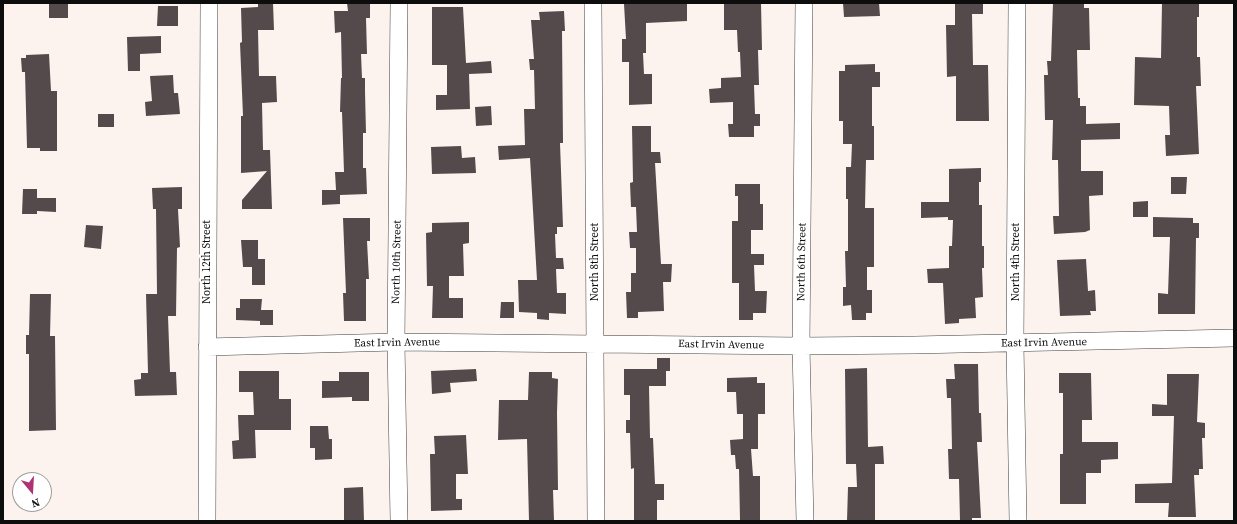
<!DOCTYPE html>
<style>
body{margin:0}
#map{position:relative;width:1237px;height:524px;overflow:hidden;background:#fdf3ee;font-family:"Source Serif 4",serif}
canvas{display:block}
.frame{position:absolute;inset:0;border:4px solid #0d0d0d;pointer-events:none}
.north{position:absolute;left:12px;top:472px;width:40px;height:40px;box-sizing:border-box;background:#fff;border:1px solid #9e9e9e;border-radius:50%;rotate:162deg;font-size:11px;font-weight:700;line-height:16px;text-align:center;color:#0d0d0d}
.north::after{content:'';display:block;margin:auto;width:14px;height:18px;background:#ae3375;clip-path:polygon(50% 0,100% 100%,50% 72%,0 100%)}
</style>
<div id="map">
<canvas width="1237" height="524"></canvas>
<div class="frame"></div>
<div class="north">N</div>
</div>
<script>
const c = document.querySelector('canvas').getContext('2d');
c.lineJoin = 'round';
function fillPath(path, color) {
  c.fillStyle = color;
  c.fill(path, 'evenodd');
}
function shape(rows) {
  const path = new Path2D();
  for (const r of rows) {
    path.moveTo(r[0], r[1]);
    for (let i = 2; i < r.length; i += 2) path.lineTo(r[i], r[i + 1]);
  }
  return path;
}
function stroke(path, color, width, dash) {
  c.strokeStyle = color;
  c.lineWidth = width;
  c.lineCap = dash ? 'butt' : 'round';
  c.setLineDash(dash || []);
  c.stroke(path);
}
function drawText(font, color, halo, rows, align = 'center') {
  c.font = font + ' "Source Serif 4",serif';
  c.lineWidth = 4;
  c.setLineDash([]);
  c.textBaseline = 'middle';
  c.strokeStyle = halo;
  c.fillStyle = color;
  for (const [text, x, y, turn = 0] of rows) {
    c.save();
    c.translate(x, y);
    c.rotate((+turn || 0) * Math.PI / 180);
    c.textAlign = isNaN(turn) ? turn : align;
    if (halo) c.strokeText(text, 0, 0);
    c.fillText(text, 0, 0);
    c.restore();
  }
}
fillPath(shape([
 [49,3,68,3,68,18,49,18],
 [258,3,273,3,274,30,258,30,259,76,276,76,277,102,262,103,263,150,270,150,272,209,242,209,242,200,267,171,241,173,241,116,243,116,240,43,242,42,241,8,258,7],
 [347,3,370,3,370,18,366,18,367,54,361,54,362,78,365,78,365,91,366,133,363,133,363,168,366,168,367,194,340,195,340,204,322,205,322,190,336,190,335,172,344,172,342,112,340,112,341,78,342,78,341,32,335,33,334,11,348,11],
 [687,3,687,21,646,23,646,53,643,53,644,74,652,74,652,104,629,105,629,62,622,62,622,39,626,39,624,4],
 [724,3,761,3,762,50,758,50,759,85,754,85,755,114,760,114,760,126,754,126,754,137,729,137,728,124,733,124,733,102,710,103,709,89,721,88,721,78,741,77,740,52,738,52,737,30,724,30],
 [843,3,879,3,880,16,844,17],
 [955,3,983,3,983,14,972,14,973,65,988,65,989,121,956,121,956,76,947,77,946,25,955,25],
 [1053,3,1084,3,1084,8,1089,8,1090,50,1077,50,1078,98,1080,98,1080,106,1086,106,1086,124,1120,123,1120,139,1081,140,1081,171,1103,171,1103,195,1089,196,1090,230,1085,232,1054,234,1053,216,1059,216,1058,160,1052,160,1053,120,1045,120,1044,75,1048,75,1047,61,1051,61],
 [1162,3,1199,3,1199,17,1197,17,1197,57,1200,57,1201,86,1196,86,1199,154,1166,156,1165,135,1170,135,1169,106,1134,105,1135,57,1161,58],
 [158,6,178,6,178,26,157,26],
 [432,7,463,7,466,63,491,61,492,73,469,74,470,109,436,110,436,95,447,95,447,65,432,65],
 [564,11,565,31,562,31,563,143,560,143,563,227,557,227,557,234,555,234,556,258,563,258,564,269,556,269,557,293,566,293,566,314,549,313,549,320,537,319,537,313,519,312,518,280,537,280,530,158,499,160,498,146,525,145,524,109,535,109,534,70,530,70,529,59,534,59,531,20,540,20,539,12],
 [161,36,161,53,140,54,140,71,128,71,127,37],
 [49,54,51,91,57,91,57,151,40,151,40,148,27,148,25,72,22,72,21,58,26,58,26,55],
 [875,64,875,72,880,72,880,87,872,87,872,126,874,126,874,160,866,160,865,208,874,208,874,267,867,267,867,290,872,290,872,313,866,313,866,320,852,320,851,305,843,306,843,287,846,287,845,251,848,251,848,199,846,199,846,167,851,167,852,144,843,144,843,121,839,121,839,71,845,71,845,65],
 [173,75,174,93,178,93,180,114,146,116,145,102,152,101,150,76],
 [491,106,492,125,476,126,475,107],
 [98,114,114,114,114,127,98,127],
 [632,126,651,126,651,152,660,152,661,163,655,163,661,264,672,264,671,282,663,282,664,311,638,312,638,318,627,318,626,292,631,292,631,273,636,273,636,248,630,248,629,232,637,232,636,207,631,207,630,183,633,182],
 [461,146,462,158,475,157,476,173,432,174,431,147],
 [981,168,981,182,979,182,979,205,982,205,982,246,984,246,984,268,982,268,983,297,975,298,976,318,959,319,959,323,945,324,943,283,928,283,927,269,949,268,949,246,952,246,953,220,948,220,948,217,921,218,921,202,949,202,949,169],
 [1171,177,1187,177,1186,194,1171,194],
 [735,184,760,184,760,204,763,204,763,230,751,230,751,254,764,254,764,265,754,265,755,291,767,291,766,313,753,313,753,320,739,320,739,283,732,283,732,221,738,221,738,196,735,196],
 [182,187,182,209,178,209,180,247,177,248,176,316,168,316,170,372,176,372,177,395,135,396,134,380,141,379,141,373,148,373,146,294,157,294,156,209,153,209,152,188],
 [23,189,37,189,37,198,56,198,56,212,37,211,37,214,22,214],
 [1148,201,1148,217,1133,217,1133,202],
 [1153,217,1193,218,1193,223,1199,223,1199,238,1196,238,1195,314,1158,314,1158,293,1168,294,1170,237,1153,237],
 [343,218,370,218,370,241,367,241,369,279,366,279,366,321,344,321,343,293,346,293],
 [469,222,469,243,463,244,464,276,449,276,449,298,463,298,463,318,432,318,433,286,427,286,426,233,432,232,432,223],
 [86,225,103,226,101,249,84,247],
 [241,240,258,240,258,259,265,259,265,285,252,285,252,267,243,267],
 [1086,259,1088,291,1095,290,1096,311,1090,311,1091,315,1060,316,1057,260],
 [30,294,51,294,50,336,55,336,56,430,29,431,29,354,26,354,26,335,29,335],
 [240,299,262,299,261,310,273,310,273,325,260,325,260,321,236,320,236,308,240,308],
 [501,302,514,302,514,318,500,318],
 [657,358,670,358,670,371,666,371,666,386,649,386,650,438,653,438,655,484,664,484,664,500,657,500,657,521,634,521,634,468,631,469,630,433,626,433,626,420,630,420,630,395,624,395,624,369,657,369],
 [954,364,978,364,979,413,981,413,982,442,977,442,981,518,972,518,972,521,960,521,959,479,949,479,948,449,952,449,951,398,947,398,946,379,955,379],
 [867,368,868,447,883,446,884,464,875,464,875,521,847,521,848,487,857,487,856,464,846,464,845,369],
 [476,369,477,381,450,383,451,392,432,394,431,371],
 [239,371,279,371,279,399,291,399,291,430,255,430,256,458,233,459,232,441,239,440,238,415,254,415,253,392,239,392],
 [339,372,369,372,369,401,352,401,352,397,322,398,322,381,339,381],
 [529,372,552,372,552,378,558,379,557,413,558,490,553,490,554,521,529,521,527,439,498,440,499,400,528,400],
 [1059,373,1091,373,1092,420,1082,420,1082,442,1118,442,1118,459,1101,460,1101,473,1086,473,1086,504,1060,504,1060,454,1063,454,1063,393,1059,393],
 [1167,374,1199,374,1197,422,1205,423,1205,438,1202,438,1203,469,1199,469,1199,475,1194,475,1196,517,1168,517,1169,503,1135,503,1135,484,1172,483,1174,416,1152,416,1152,404,1167,405],
 [757,377,757,383,765,383,765,414,758,414,758,449,751,449,753,476,760,476,760,521,743,521,740,520,739,469,736,469,735,455,731,455,730,440,743,439,743,414,737,414,736,392,727,392,727,378],
 [310,426,328,426,329,439,332,439,332,459,315,460,315,448,310,448],
 [466,435,468,474,456,474,456,499,462,499,462,510,431,511,430,454,435,454,434,436],
 [363,487,364,521,344,521,344,488]
]), '#544a4b');
const minor = shape([
 [593,3,596,521],
 [804,3,801,346,805,521],
 [1017,3,1015,344,1018,521],
 [207,347,396,342,801,346,915,345,1234,338],
 [207,521,209,3],
 [399,521,396,342,399,3]
]);
stroke(minor, '#404040', 18);
stroke(minor, '#fff', 17);
drawText('11px', '#0d0d0d', '#fff', [
 ["North 12th Street",207,262,-90],
 ["North 10th Street",397,262,-89],
 ["North 8th Street",595,262,-90],
 ["North 6th Street",802,262,-89],
 ["North 4th Street",1016,262,-90],
 ["East Irvin Avenue",397,343,-1],
 ["East Irvin Avenue",1044,343,-1],
 ["East Irvin Avenue",721,345,1]
]);
</script>
